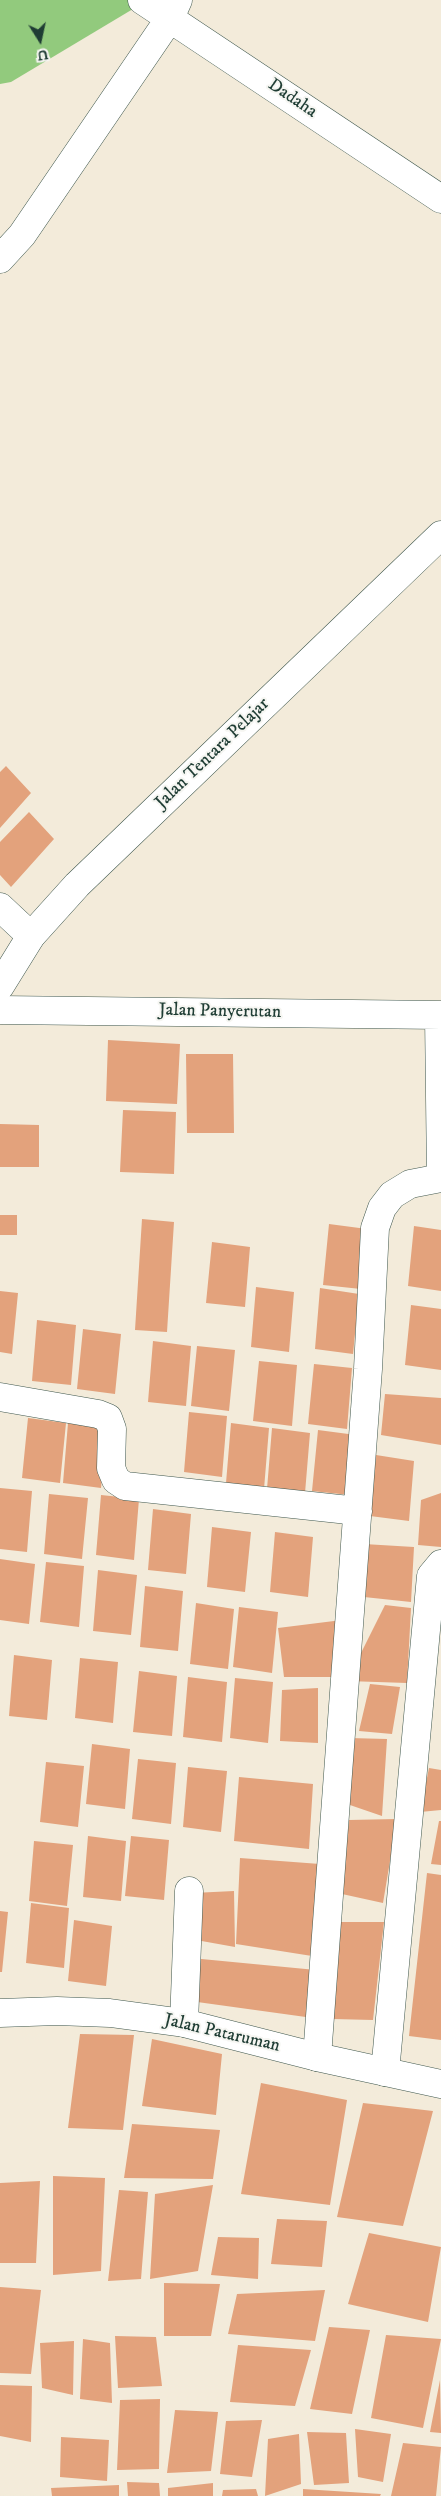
<!DOCTYPE html>
<style>
body{margin:0}
#map{position:relative;width:441px;height:2496px;overflow:hidden;background:#f3ebda;font-family:"IM FELL DW Pica",serif}
canvas{display:block}
.north{position:absolute;left:15px;top:15px;width:50px;height:50px;-webkit-text-stroke:4px #f6f6f2;paint-order:stroke;rotate:170deg;font-size:14px;font-weight:700;line-height:20px;text-align:center;color:#1f3d34}
.north::after{content:'';display:block;margin:auto;width:18px;height:22px;background:#1f3d34;clip-path:polygon(50% 0,100% 100%,50% 72%,0 100%)}
</style>
<div id="map">
<canvas width="441" height="2496"></canvas>
<div class="north">U</div>
</div>
<script>
const c = document.querySelector('canvas').getContext('2d');
c.lineJoin = 'round';
function fillPath(path, color) {
  c.fillStyle = color;
  c.fill(path, 'evenodd');
}
function shape(rows) {
  const path = new Path2D();
  for (const r of rows) {
    path.moveTo(r[0], r[1]);
    for (let i = 2; i < r.length; i += 2) path.lineTo(r[i], r[i + 1]);
  }
  return path;
}
function stroke(path, color, width, dash) {
  c.strokeStyle = color;
  c.lineWidth = width;
  c.lineCap = dash ? 'butt' : 'round';
  c.setLineDash(dash || []);
  c.stroke(path);
}
function drawText(font, color, halo, rows, align = 'center') {
  c.font = font + ' "IM FELL DW Pica",serif';
  c.lineWidth = 4;
  c.setLineDash([]);
  c.textBaseline = 'middle';
  c.strokeStyle = halo;
  c.fillStyle = color;
  for (const [text, x, y, turn = 0] of rows) {
    c.save();
    c.translate(x, y);
    c.rotate((+turn || 0) * Math.PI / 180);
    c.textAlign = isNaN(turn) ? turn : align;
    if (halo) c.strokeText(text, 0, 0);
    c.fillText(text, 0, 0);
    c.restore();
  }
}
fillPath(shape([
 [0,0,148,0,11,82,0,84]
]), '#92ca7d');
fillPath(shape([
 [6,766,31,793,0,828,0,772],
 [29,812,54,839,11,887,0,875,0,842],
 [108,1040,180,1044,177,1104,106,1101],
 [186,1054,233,1054,234,1133,187,1133],
 [123,1110,176,1112,174,1174,120,1172],
 [0,1124,39,1125,39,1167,0,1167],
 [0,1215,17,1215,17,1235,0,1235],
 [142,1219,174,1222,167,1332,135,1330],
 [329,1224,367,1229,361,1289,323,1285],
 [414,1226,441,1230,441,1291,408,1286],
 [212,1242,250,1247,245,1307,206,1303],
 [256,1287,294,1292,289,1352,251,1347],
 [320,1288,359,1294,353,1354,315,1349],
 [0,1291,18,1293,12,1354,0,1352],
 [411,1305,441,1309,441,1370,405,1365],
 [37,1320,76,1325,71,1385,32,1381],
 [83,1329,121,1334,115,1394,77,1389],
 [153,1341,191,1346,186,1406,148,1402],
 [197,1346,235,1350,229,1411,191,1406],
 [259,1361,297,1365,292,1426,253,1421],
 [314,1364,352,1368,347,1429,308,1424],
 [385,1394,441,1398,441,1445,381,1435],
 [189,1412,227,1416,222,1477,184,1472],
 [28,1418,66,1423,60,1483,22,1478],
 [68,1423,107,1428,101,1488,63,1483],
 [231,1423,269,1428,264,1489,226,1483],
 [272,1428,310,1433,305,1493,267,1489],
 [318,1430,356,1435,350,1495,312,1491],
 [376,1455,414,1461,409,1521,370,1516],
 [0,1488,32,1491,27,1552,0,1549],
 [441,1493,441,1547,418,1545,421,1500],
 [49,1494,88,1498,82,1559,44,1554],
 [101,1495,139,1499,134,1560,96,1555],
 [153,1509,191,1514,186,1574,148,1570],
 [212,1527,251,1532,245,1592,207,1587],
 [275,1532,313,1537,308,1597,270,1592],
 [364,1544,414,1547,411,1602,364,1597],
 [0,1559,35,1564,29,1624,0,1620],
 [46,1562,84,1566,79,1627,40,1622],
 [98,1570,137,1575,131,1635,93,1631],
 [145,1586,183,1591,178,1651,140,1647],
 [196,1603,234,1609,228,1669,190,1664],
 [385,1605,411,1608,407,1683,347,1681],
 [239,1607,278,1612,272,1673,233,1667],
 [342,1620,336,1677,284,1677,278,1628],
 [14,1655,52,1660,47,1720,9,1716],
 [80,1658,118,1662,113,1723,75,1718],
 [139,1671,177,1676,172,1736,133,1732],
 [188,1677,227,1682,222,1742,183,1737],
 [235,1678,273,1682,268,1743,230,1738],
 [370,1684,400,1687,392,1734,359,1731],
 [318,1688,318,1743,280,1741,282,1690],
 [349,1738,387,1739,382,1816,347,1804],
 [92,1744,130,1749,125,1809,86,1804],
 [138,1759,176,1763,171,1824,132,1819],
 [46,1762,84,1766,78,1827,40,1822],
 [188,1767,227,1771,221,1832,183,1827],
 [429,1768,441,1770,441,1810,420,1812],
 [239,1777,313,1784,309,1849,234,1841],
 [397,1819,383,1903,342,1894,349,1820],
 [439,1821,441,1821,441,1865,431,1864],
 [88,1836,126,1841,121,1901,83,1897],
 [131,1836,169,1840,164,1900,125,1896],
 [34,1841,73,1845,67,1906,29,1901],
 [240,1858,320,1864,312,1956,236,1944],
 [427,1873,441,1875,441,2040,409,2036],
 [234,1891,235,1947,196,1940,193,1893],
 [31,1903,69,1908,64,1968,26,1963],
 [0,1911,8,1912,2,1972,0,1972],
 [74,1920,112,1926,106,1986,68,1981],
 [335,1922,384,1922,373,2020,333,2019],
 [191,1958,316,1970,313,2018,190,2001],
 [80,2034,134,2035,123,2130,68,2128],
 [152,2039,222,2054,216,2115,142,2106],
 [261,2083,347,2100,330,2205,241,2194],
 [363,2103,433,2111,403,2226,337,2217],
 [132,2124,220,2130,213,2179,124,2178],
 [53,2176,105,2178,101,2271,53,2275],
 [40,2181,36,2263,0,2263,0,2183],
 [213,2185,198,2271,150,2279,155,2194],
 [119,2190,148,2192,141,2279,108,2281],
 [277,2219,327,2221,322,2267,271,2264],
 [369,2233,441,2247,428,2322,348,2304],
 [218,2237,259,2238,258,2279,211,2275],
 [164,2283,220,2284,211,2336,164,2336],
 [0,2287,41,2290,31,2374,0,2373],
 [325,2290,315,2341,228,2334,237,2294],
 [329,2327,370,2330,352,2414,310,2409],
 [386,2335,441,2339,423,2428,371,2418],
 [115,2336,156,2337,162,2386,118,2388],
 [83,2339,110,2343,112,2403,80,2399],
 [74,2341,73,2395,42,2388,40,2343],
 [238,2345,311,2350,295,2406,230,2402],
 [440,2380,441,2433,430,2432],
 [0,2385,32,2386,31,2442,0,2436],
 [160,2399,159,2469,117,2470,120,2400],
 [175,2410,218,2412,211,2471,167,2473],
 [262,2420,252,2477,220,2474,226,2421],
 [355,2429,391,2434,383,2482,358,2477],
 [307,2432,346,2433,349,2483,314,2485],
 [299,2434,301,2484,265,2496,268,2439],
 [61,2437,109,2440,107,2481,60,2477],
 [403,2443,441,2447,436,2496,391,2496],
 [127,2482,159,2483,160,2496,128,2496],
 [213,2483,213,2496,168,2496,168,2488],
 [119,2485,119,2496,52,2496,51,2488],
 [256,2489,258,2496,222,2496,223,2490],
 [303,2489,381,2494,380,2496,303,2496]
]), '#e3a27c');
const minor = shape([
 [142,0,441,199],
 [0,259,22,235,170,18,178,0],
 [0,907,31,936],
 [0,1010,441,1015],
 [439,1015,441,1178],
 [0,1397,98,1414,108,1418,112,1429,111,1468,116,1480,125,1486,358,1511],
 [184,2023,189,1891],
 [317,2057,368,1369,375,1228,382,1208,392,1195,410,1184,441,1178],
 [385,2072,431,1576,441,1564]
]);
const major = shape([
 [0,986,31,936,77,885,441,535],
 [0,2013,57,2011,110,2013,184,2023,317,2057,441,2084]
]);
stroke(minor, '#3f574d', 29);
stroke(major, '#3f574d', 29);
stroke(minor, '#fff', 28);
stroke(major, '#fff', 28);
drawText('18px', '#1f3d34', '#f6f6f2', [
 ["Dadaha",292,99,34],
 ["Jalan Tentara Pelajar",213,754,-44],
 ["Jalan Panyerutan",220,1012,1],
 ["Jalan Pataruman",222,2034,13]
]);
</script>
